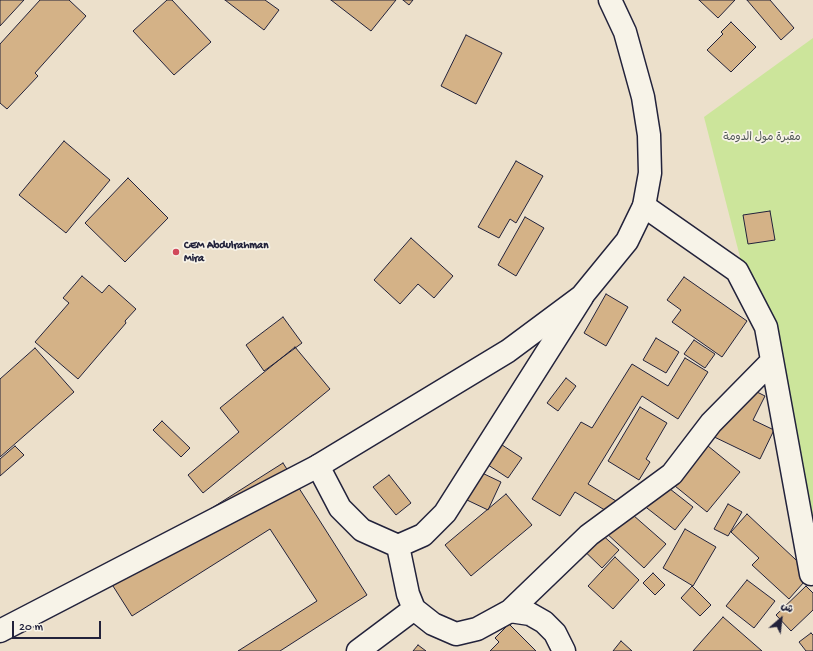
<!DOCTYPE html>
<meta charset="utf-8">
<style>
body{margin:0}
#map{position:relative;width:813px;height:651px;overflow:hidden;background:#ece0cb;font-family:"Gochi Hand","Playpen Sans Arabic",sans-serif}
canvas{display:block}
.north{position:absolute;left:761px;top:599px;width:40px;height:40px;-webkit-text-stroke:3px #f7f3e8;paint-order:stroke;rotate:28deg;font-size:11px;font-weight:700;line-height:16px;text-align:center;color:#22223b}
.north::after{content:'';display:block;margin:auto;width:14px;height:18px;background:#22223b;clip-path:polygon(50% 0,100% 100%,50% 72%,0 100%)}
.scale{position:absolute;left:12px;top:621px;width:89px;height:18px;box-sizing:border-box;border:2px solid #22223b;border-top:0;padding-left:5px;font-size:12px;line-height:14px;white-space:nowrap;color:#22223b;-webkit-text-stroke:3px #f7f3e8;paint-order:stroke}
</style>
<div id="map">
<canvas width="813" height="651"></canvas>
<div class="north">ش</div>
<div class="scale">20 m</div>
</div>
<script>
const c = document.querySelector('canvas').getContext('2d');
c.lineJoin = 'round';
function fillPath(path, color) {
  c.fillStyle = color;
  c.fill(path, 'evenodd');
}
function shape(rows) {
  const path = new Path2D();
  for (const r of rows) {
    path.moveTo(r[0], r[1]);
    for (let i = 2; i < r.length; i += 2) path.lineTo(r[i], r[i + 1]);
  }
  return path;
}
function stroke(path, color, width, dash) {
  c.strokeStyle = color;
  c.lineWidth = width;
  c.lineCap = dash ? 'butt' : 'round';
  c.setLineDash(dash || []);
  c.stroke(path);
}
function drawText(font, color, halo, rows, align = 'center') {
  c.font = font + ' "Gochi Hand","Playpen Sans Arabic",sans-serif';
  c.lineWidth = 3.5;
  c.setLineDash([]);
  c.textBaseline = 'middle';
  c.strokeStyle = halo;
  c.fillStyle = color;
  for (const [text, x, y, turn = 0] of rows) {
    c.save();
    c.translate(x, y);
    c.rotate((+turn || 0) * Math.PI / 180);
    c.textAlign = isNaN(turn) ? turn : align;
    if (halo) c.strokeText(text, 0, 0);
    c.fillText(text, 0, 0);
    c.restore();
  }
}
fillPath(shape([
 [813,38,813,541,704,117]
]), '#cce59b');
const building = shape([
 [0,0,24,0,0,26,0,0],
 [40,0,69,0,86,16,35,73,38,76,7,109,0,103,0,44,40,0],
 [167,0,172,0,211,42,174,75,133,31,167,0],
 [225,0,265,0,279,10,264,30,225,0],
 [331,0,396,0,371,31,331,0],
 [403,0,413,0,409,5,403,0],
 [699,0,735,0,718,18,699,0],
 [747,0,770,0,794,28,781,40,747,0],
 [731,22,756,47,731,72,707,50,723,34,721,32,731,22],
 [466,35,502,53,476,104,441,86,466,35],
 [64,141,110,180,66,233,19,195,64,141],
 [516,161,543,176,516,223,510,219,499,238,478,227,516,161],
 [128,178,168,218,125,262,85,223,128,178],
 [770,211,775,240,748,244,743,215,770,211],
 [525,217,544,228,516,276,498,265,525,217],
 [411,238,453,276,434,298,418,284,400,304,374,280,411,238],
 [82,276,102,293,109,285,136,309,125,321,126,323,78,379,35,342,69,303,63,298,82,276],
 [684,277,747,321,722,357,672,322,681,310,667,300,684,277],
 [606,294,628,307,606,346,584,333,606,294],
 [283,317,302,343,264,371,246,345,283,317],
 [656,338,679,352,666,373,643,360,656,338],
 [694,340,715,354,705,368,684,354,694,340],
 [295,347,330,389,203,493,188,475,239,432,220,408,295,347],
 [35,348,74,392,0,457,0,379,35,348],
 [685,358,708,372,678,419,642,396,588,484,616,501,608,512,575,492,560,516,532,499,581,422,592,428,632,364,668,386,685,358],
 [566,378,576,386,558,411,547,403,566,378],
 [737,382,765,396,753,420,774,430,760,459,706,433,737,382],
 [640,407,667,423,646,459,650,462,639,480,608,461,640,407],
 [162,421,190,448,181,457,153,430,162,421],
 [496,441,522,458,508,478,482,461,496,441],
 [15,446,24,455,0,476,0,459,15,446],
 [708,446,740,472,707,512,675,486,708,446],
 [283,463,367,595,280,651,238,651,317,601,270,529,132,616,106,575,283,463],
 [480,472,501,482,488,510,467,500,480,472],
 [389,475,411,503,396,515,373,487,389,475],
 [656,478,693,507,675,530,638,501,656,478],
 [506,494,532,525,471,576,445,545,506,494],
 [728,504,742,512,728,536,714,529,728,504],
 [625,508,666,544,644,568,604,531,625,508],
 [747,514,811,574,789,599,752,565,759,558,731,532,747,514],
 [589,523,619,550,602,568,574,541,589,523],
 [685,529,716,547,693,586,663,568,685,529],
 [615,557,639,580,613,609,588,586,615,557],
 [653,573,665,585,655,595,643,583,653,573],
 [747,580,775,601,754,628,726,606,747,580],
 [692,586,711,605,700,616,681,598,692,586],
 [806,586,813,593,813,610,791,631,776,615,806,586],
 [723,617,762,651,693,651,723,617],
 [509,624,536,651,490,651,499,642,495,638,509,624],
 [811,633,813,635,813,651,806,651,799,642,811,633],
 [621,641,632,651,613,651,621,641],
 [418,645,426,651,413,651,418,645]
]);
fillPath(building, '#d4b287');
stroke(building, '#22223b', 1);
const minor = shape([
 [644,206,737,271,766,327,811,574],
 [318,466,340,508,362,530,398,546,423,535,445,513,582,297],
 [398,546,408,594,414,609,433,624,456,634,477,629,510,611,530,614,544,622,555,633,564,651],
 [510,611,589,535,672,474,711,423,772,361],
 [358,651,414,609]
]);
const major = shape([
 [0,631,318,466,508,351,582,296,627,241,644,206,650,173,649,135,643,97,625,32,610,0]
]);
stroke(minor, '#22223b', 25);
stroke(major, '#22223b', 25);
stroke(minor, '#f7f3e8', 22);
stroke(major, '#f7f3e8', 22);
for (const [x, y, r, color] of [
 [176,252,4,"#d1495b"]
]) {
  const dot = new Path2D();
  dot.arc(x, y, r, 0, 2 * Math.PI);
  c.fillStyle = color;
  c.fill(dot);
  stroke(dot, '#f7f3e8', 1.5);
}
drawText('11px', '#4c5353', '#f7f3e8', [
 ["مقبرة مول الدومة",762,138]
]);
drawText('bold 11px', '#22223b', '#f7f3e8', [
 ["CEM Abdulrahman",184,246],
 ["Mira",184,259]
], 'left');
</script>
